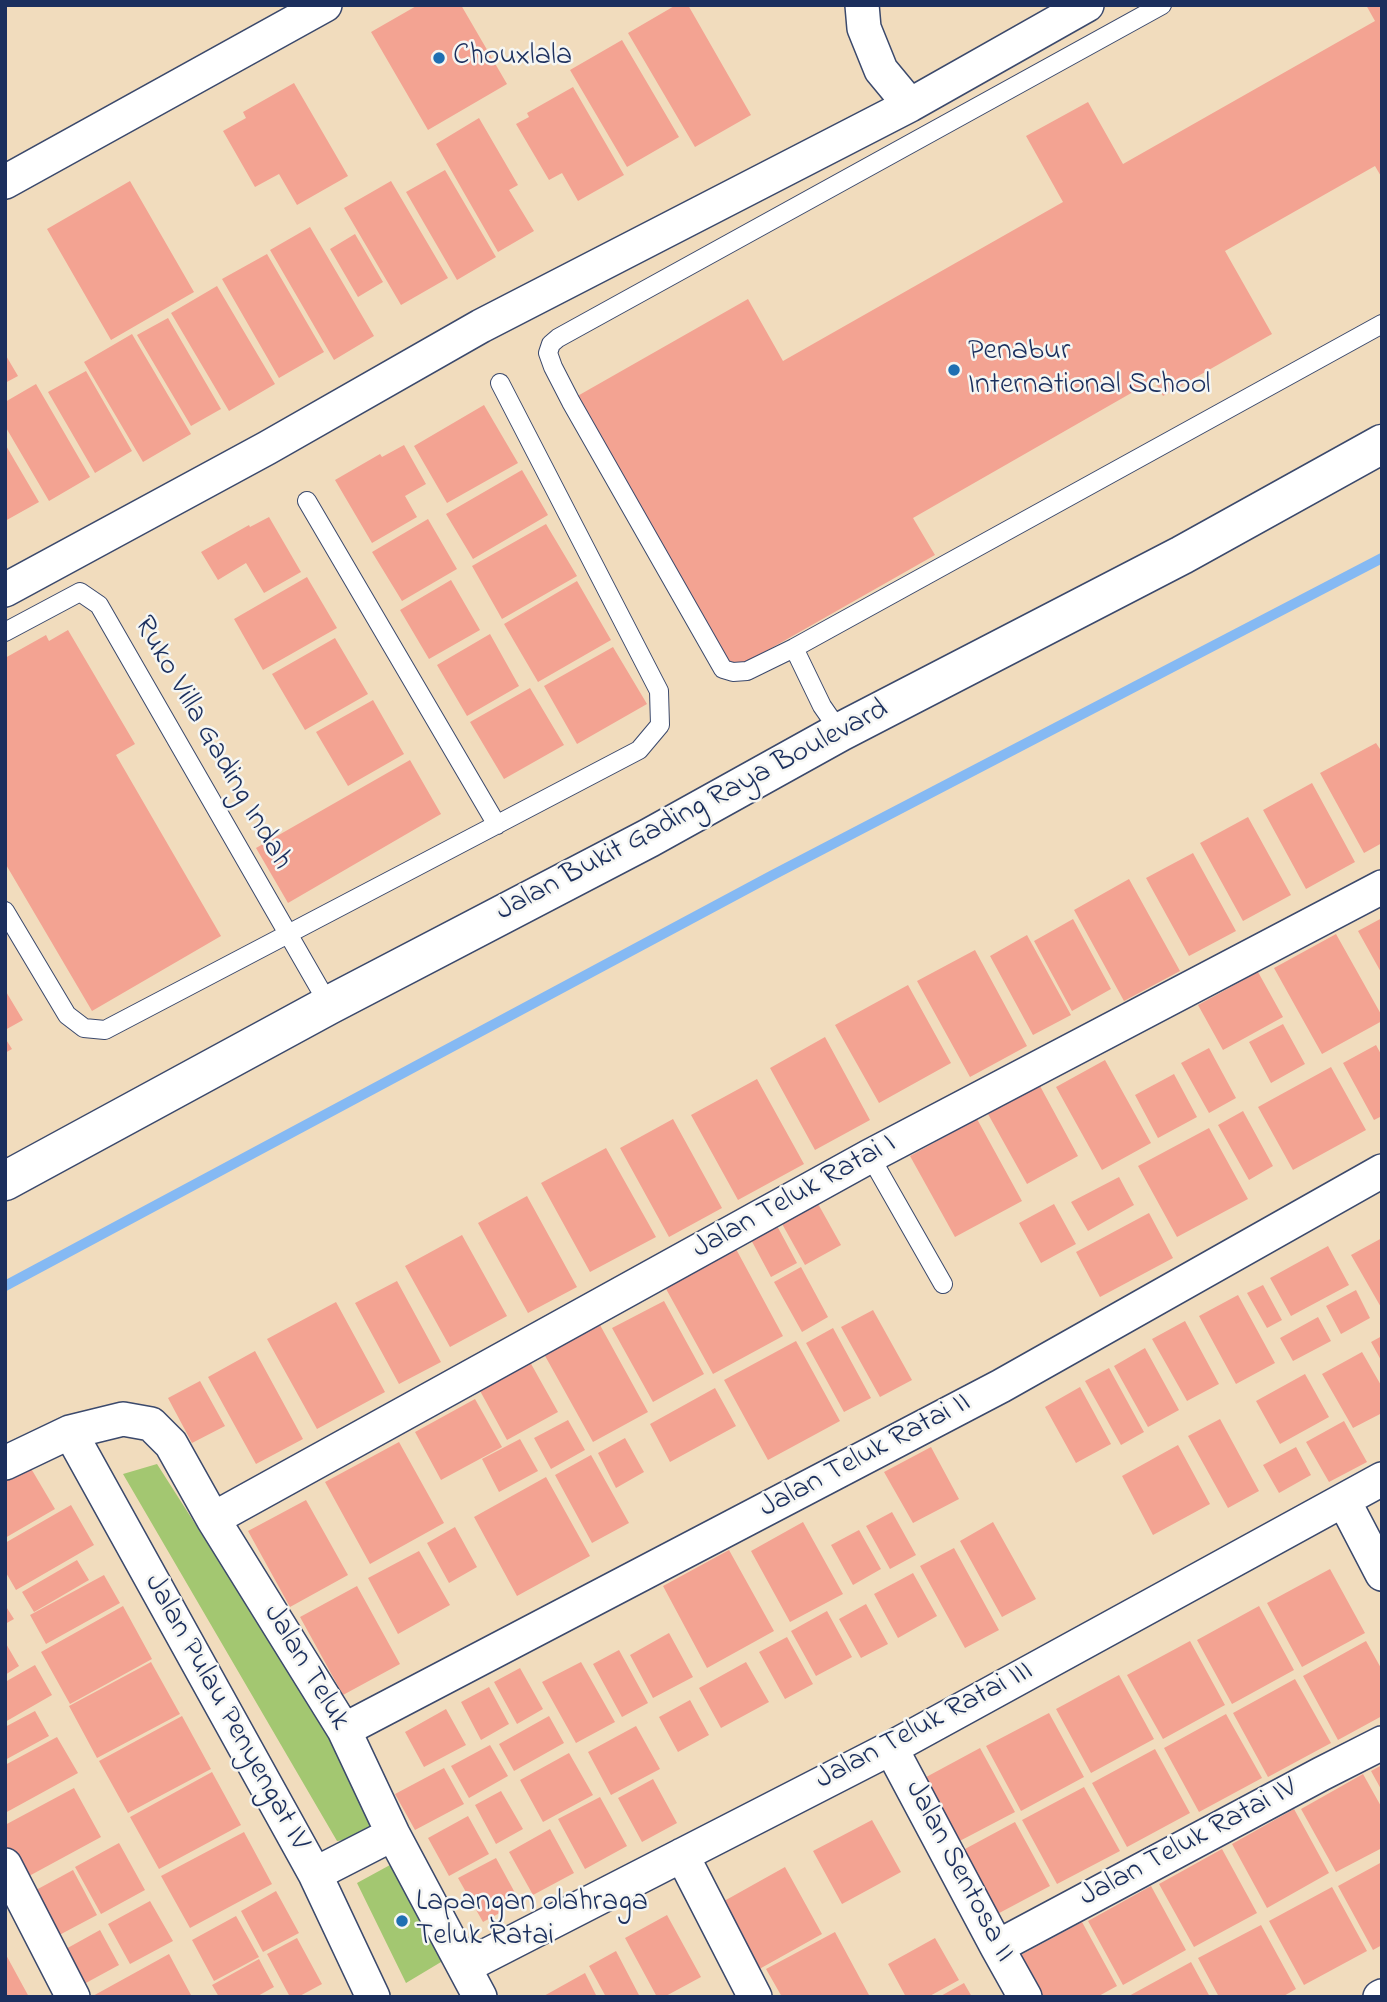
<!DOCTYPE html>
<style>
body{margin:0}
#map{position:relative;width:1387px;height:2002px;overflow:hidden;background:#f1dcbd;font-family:"Indie Flower",sans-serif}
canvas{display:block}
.frame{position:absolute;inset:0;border:7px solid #1b2f5e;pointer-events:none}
</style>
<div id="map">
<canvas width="1387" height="2002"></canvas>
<div class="frame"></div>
</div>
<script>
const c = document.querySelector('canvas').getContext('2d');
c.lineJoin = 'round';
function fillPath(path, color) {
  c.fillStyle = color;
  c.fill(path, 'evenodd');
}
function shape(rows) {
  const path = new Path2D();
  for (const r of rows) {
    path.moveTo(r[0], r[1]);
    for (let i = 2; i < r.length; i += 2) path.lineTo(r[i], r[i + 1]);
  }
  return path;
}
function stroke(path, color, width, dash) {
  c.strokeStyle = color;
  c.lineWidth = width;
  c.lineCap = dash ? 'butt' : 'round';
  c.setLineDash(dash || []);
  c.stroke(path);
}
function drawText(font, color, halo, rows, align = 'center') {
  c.font = font + ' "Indie Flower",sans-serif';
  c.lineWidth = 5;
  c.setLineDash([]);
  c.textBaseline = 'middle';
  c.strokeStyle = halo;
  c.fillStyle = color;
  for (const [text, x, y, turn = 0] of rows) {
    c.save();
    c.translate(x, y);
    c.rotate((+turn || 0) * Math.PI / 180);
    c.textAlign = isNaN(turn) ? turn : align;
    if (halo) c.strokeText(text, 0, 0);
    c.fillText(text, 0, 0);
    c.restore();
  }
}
fillPath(shape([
 [157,1464,393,1834,337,1841,123,1474],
 [401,1859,446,1959,406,1983,357,1883]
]), '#a3c771');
stroke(shape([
 [5,1286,771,876,1382,558]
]), '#85b9f3', 10);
fillPath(shape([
 [418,5,461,5,507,84,428,130,371,32],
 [676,5,688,5,751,115,695,147,628,33],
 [1366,5,1382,5,1382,178,1375,166,1225,251,1272,334,1163,396,1154,380,913,518,935,555,731,671,574,398,748,299,783,361,1063,202,1026,136,1088,102,1123,164,1375,21],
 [622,40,679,137,627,167,570,70],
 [294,83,348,176,297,205,279,174,255,187,223,131,246,118,243,112],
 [573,87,624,175,578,201,562,173,549,180,516,124,529,117,527,113],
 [479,118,518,185,509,190,534,231,498,252,436,144],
 [445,170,496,257,457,280,406,192],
 [130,181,194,292,111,340,47,229],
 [391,181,448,278,401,305,344,208],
 [310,227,374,336,334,360,270,250],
 [355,234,383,282,358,297,330,249],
 [267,254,324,352,279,378,222,279],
 [217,286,275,384,229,411,171,313],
 [168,318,221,409,191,426,137,335],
 [132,334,191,434,143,462,84,362],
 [5,354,18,376,5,383],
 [86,371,132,451,95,473,48,392],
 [36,384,90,477,49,501,5,426,5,402],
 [484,405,518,463,447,503,414,446],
 [5,444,39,502,5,521],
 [404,445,426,484,405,496,417,517,372,543,335,480,380,454,382,457],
 [522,470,548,515,473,559,446,514],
 [269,517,301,572,264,593,246,563,218,580,201,552,249,525,250,527],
 [428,519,457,569,402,601,372,552],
 [546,524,577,576,502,619,472,566],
 [307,577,337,628,263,670,234,619],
 [451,580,480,630,429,659,400,610],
 [577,581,611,640,538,682,504,624],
 [68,630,135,744,116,755,221,936,92,1011,5,863,5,658,46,635,49,641],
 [490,634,519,686,467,716,437,665],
 [335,638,368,694,305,730,272,674],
 [613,647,647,704,577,744,544,686],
 [530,688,564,745,504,779,470,722],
 [373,700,404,754,348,786,316,732],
 [1376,743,1382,752,1382,843,1364,853,1320,773],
 [410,760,441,814,288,903,256,848],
 [1312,783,1355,862,1306,889,1263,810],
 [1248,817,1291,895,1243,921,1200,843],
 [1193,853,1236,931,1189,956,1146,878],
 [1129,879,1180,971,1124,1001,1074,910],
 [1382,918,1382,974,1358,931],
 [1073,919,1111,989,1072,1011,1034,941],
 [1336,934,1382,1016,1382,1021,1322,1054,1274,968],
 [1027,935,1071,1015,1033,1035,990,956],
 [975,950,1027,1046,970,1077,917,981],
 [1258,972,1283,1017,1223,1050,1198,1005],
 [908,985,951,1063,879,1103,835,1025],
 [5,990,23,1020,5,1030],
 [1283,1024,1305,1064,1271,1083,1249,1042],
 [825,1037,870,1120,815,1150,770,1068],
 [5,1038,12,1049,5,1053],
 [1376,1045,1382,1056,1382,1116,1374,1120,1343,1063],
 [1209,1048,1236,1098,1209,1113,1181,1063],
 [1105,1060,1151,1143,1102,1170,1056,1087],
 [1331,1067,1366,1130,1293,1170,1258,1107],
 [1174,1074,1197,1117,1158,1138,1135,1095],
 [757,1079,804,1164,738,1200,691,1115],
 [1040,1086,1078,1156,1027,1184,988,1114],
 [1243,1111,1273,1166,1249,1180,1218,1125],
 [673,1119,722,1208,669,1237,620,1148],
 [977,1119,1022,1201,955,1237,910,1156],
 [1209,1128,1248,1199,1177,1237,1138,1166],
 [606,1148,656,1237,590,1272,541,1183],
 [1119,1177,1134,1205,1088,1231,1071,1202],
 [527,1196,577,1287,528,1313,478,1223],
 [817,1202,841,1245,805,1265,781,1222],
 [1054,1204,1076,1244,1041,1263,1019,1223],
 [1149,1213,1173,1258,1100,1297,1076,1252],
 [775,1222,797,1263,771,1277,749,1236],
 [462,1235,507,1316,450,1347,405,1266],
 [1382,1238,1382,1309,1351,1255],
 [1328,1246,1349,1285,1291,1316,1270,1278],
 [736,1249,783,1336,713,1374,665,1287],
 [801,1267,828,1317,802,1332,774,1282],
 [397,1281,441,1362,399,1384,355,1303],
 [1263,1285,1282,1320,1267,1328,1247,1293],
 [1356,1290,1370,1318,1341,1334,1326,1306],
 [1238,1295,1275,1363,1236,1384,1199,1316],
 [664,1301,704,1374,653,1402,612,1328],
 [336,1302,385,1392,317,1429,267,1339],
 [873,1310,912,1380,880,1397,841,1327],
 [1318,1317,1331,1341,1293,1361,1280,1338],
 [1185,1321,1219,1384,1187,1401,1152,1339],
 [600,1325,648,1412,593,1442,544,1354],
 [833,1328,871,1398,844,1412,806,1343],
 [1382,1336,1382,1362,1371,1342],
 [796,1341,840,1421,768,1460,724,1380],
 [1145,1348,1179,1410,1148,1427,1114,1366],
 [255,1351,303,1439,256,1464,208,1377],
 [1362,1352,1382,1387,1382,1413,1353,1428,1322,1374],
 [530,1362,558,1412,507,1440,479,1389],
 [1109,1368,1144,1432,1121,1445,1085,1381],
 [1305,1374,1329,1417,1280,1444,1256,1401],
 [200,1381,225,1426,192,1443,168,1398],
 [1080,1387,1111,1444,1076,1463,1045,1407],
 [715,1388,736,1426,670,1462,650,1424],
 [475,1399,502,1447,441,1480,415,1432],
 [1220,1419,1259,1491,1228,1508,1188,1436],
 [568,1420,585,1450,551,1469,534,1438],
 [1344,1421,1367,1462,1329,1482,1306,1442],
 [625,1438,644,1472,616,1488,598,1453],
 [520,1439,538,1471,499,1492,482,1459],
 [399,1442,444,1523,370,1564,325,1482],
 [1178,1445,1210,1504,1153,1535,1122,1476],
 [931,1447,959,1499,913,1523,884,1472],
 [1296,1447,1311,1475,1279,1493,1263,1465],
 [591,1455,629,1523,592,1543,555,1475],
 [26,1460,55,1509,5,1538,5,1472],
 [546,1477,590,1556,517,1596,474,1517],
 [306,1500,348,1575,290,1607,248,1531],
 [71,1505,94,1545,16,1590,5,1571,5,1543],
 [892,1512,916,1555,890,1569,866,1526],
 [803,1522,843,1594,790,1622,751,1551],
 [993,1522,1036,1599,1002,1617,960,1541],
 [455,1527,477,1567,449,1583,427,1543],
 [859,1530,881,1569,853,1585,831,1545],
 [954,1548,999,1630,965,1648,920,1566],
 [729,1550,774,1631,707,1668,663,1586],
 [419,1551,450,1605,398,1634,368,1578],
 [77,1560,89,1580,34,1612,22,1592],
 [1330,1569,1365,1633,1302,1667,1267,1603],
 [913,1573,937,1616,898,1638,874,1594],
 [104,1575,120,1603,46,1644,30,1615],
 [357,1586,400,1664,343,1695,300,1617],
 [866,1604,888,1644,861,1658,839,1619],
 [5,1605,14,1619,5,1624],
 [123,1606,152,1659,70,1704,41,1652],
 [1259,1606,1294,1670,1232,1704,1197,1640],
 [827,1611,852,1657,816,1676,791,1631],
 [669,1633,693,1677,653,1698,630,1655],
 [787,1637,813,1684,785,1699,759,1652],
 [1190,1641,1225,1705,1163,1739,1127,1675],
 [1366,1641,1382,1670,1382,1716,1338,1740,1303,1676],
 [5,1642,19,1666,5,1675],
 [619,1650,648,1703,622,1717,593,1664],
 [151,1662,180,1714,97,1758,69,1706],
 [581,1662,615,1722,576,1743,542,1682],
 [746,1662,769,1702,721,1728,699,1688],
 [35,1665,52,1695,5,1722,5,1682],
 [520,1668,543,1709,517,1724,494,1682],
 [1119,1675,1154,1739,1091,1773,1056,1709],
 [1295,1679,1331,1743,1268,1777,1233,1713],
 [489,1687,509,1724,481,1740,461,1702],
 [690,1700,709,1735,678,1752,659,1717],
 [446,1709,466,1745,424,1767,405,1732],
 [35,1711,49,1736,5,1760,5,1727],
 [1049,1713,1084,1777,1021,1811,986,1746],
 [1226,1714,1262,1778,1199,1812,1164,1748],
 [182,1716,211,1769,128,1813,99,1761],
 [549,1716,564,1743,514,1771,499,1744],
 [636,1726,660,1769,611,1795,588,1752],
 [57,1737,78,1773,5,1813,5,1765],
 [490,1745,508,1776,469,1798,451,1766],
 [980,1748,1015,1812,952,1845,917,1782],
 [1155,1749,1190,1813,1127,1847,1092,1783],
 [569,1753,593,1795,543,1822,520,1780],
 [1382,1765,1382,1791,1371,1771],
 [444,1768,464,1804,415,1830,395,1794],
 [212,1772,241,1825,159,1869,130,1817],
 [1363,1774,1382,1808,1382,1848,1336,1872,1301,1809],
 [653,1779,677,1823,642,1842,618,1798],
 [1084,1787,1120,1851,1057,1884,1022,1820],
 [74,1788,101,1837,18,1882,5,1859,5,1825],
 [501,1791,523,1829,496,1844,475,1805],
 [600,1797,627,1846,585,1869,558,1819],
 [1294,1809,1329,1873,1267,1908,1232,1844],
 [468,1816,489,1854,449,1876,428,1838],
 [872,1820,901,1872,842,1904,813,1851],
 [1015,1822,1050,1886,988,1919,952,1856],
 [550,1829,574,1873,533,1895,509,1852],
 [244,1832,272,1884,190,1928,161,1876],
 [119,1843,145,1890,101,1914,75,1867],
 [1222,1849,1257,1913,1194,1947,1159,1884],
 [496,1858,520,1902,483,1922,458,1878],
 [1382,1862,1382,1945,1373,1950,1338,1886],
 [785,1867,822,1934,754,1972,717,1905],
 [73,1870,97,1915,48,1941,23,1897],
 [1151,1886,1186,1950,1123,1985,1088,1921],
 [1332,1887,1367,1951,1304,1985,1269,1921],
 [276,1891,299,1933,263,1952,241,1911],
 [150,1901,173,1941,130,1964,108,1924],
 [667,1915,701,1977,664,1997,657,1997,625,1938],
 [236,1916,259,1957,214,1981,192,1940],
 [1082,1922,1117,1986,1097,1997,1042,1997,1019,1956],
 [1261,1925,1296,1989,1282,1997,1219,1997,1198,1958],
 [100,1930,119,1965,73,1990,55,1955],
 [835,1932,869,1995,865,1997,782,1997,766,1969],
 [297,1938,322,1984,298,1997,290,1997,267,1954],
 [935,1938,959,1980,928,1997,906,1997,888,1964],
 [616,1951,640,1997,606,1997,589,1966],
 [5,1953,29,1997,5,1997],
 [169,1954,191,1995,188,1997,91,1997],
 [259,1959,274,1987,256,1997,219,1997,212,1985],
 [1191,1962,1210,1997,1127,1997],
 [585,1973,597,1997,542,1997],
 [964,1983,972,1997,939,1997]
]), '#f3a392');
const service = shape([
 [1162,5,558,338,551,344,548,353,553,367,571,402,723,669,733,672,747,671,794,648,1382,324],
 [307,501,497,825],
 [5,632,80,592,99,605,329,1005],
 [794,648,822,706,840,732],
 [5,911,67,1015,84,1028,105,1030,639,750,660,725,659,691,500,383],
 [870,1156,943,1284]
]);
const minor = shape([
 [862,5,864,28,881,70,910,105],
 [5,182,325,5],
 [5,590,267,448,481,326,910,105,1087,5],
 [70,1432,315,1874,373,1997],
 [5,1463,70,1432,123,1419,151,1424,171,1444,213,1519,344,1730,393,1834,480,1997],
 [1344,1501,1382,1574],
 [213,1519,870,1156,1382,887],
 [344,1730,1001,1386,1382,1171],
 [891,1748,997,1947,1025,1997],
 [682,1855,755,1997],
 [5,1865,73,1997],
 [315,1874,393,1834],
 [997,1947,1321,1774,1382,1743],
 [464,1967,891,1748,1382,1479],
 [1380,1997,1382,1996]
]);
const tertiary = shape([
 [5,1181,329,1005,649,838,840,732,1182,555,1382,444]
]);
stroke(service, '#3b496c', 20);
stroke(minor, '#3b496c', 36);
stroke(tertiary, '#3b496c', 41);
stroke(service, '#fff', 18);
stroke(minor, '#fff', 33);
stroke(tertiary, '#fff', 38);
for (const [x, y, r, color] of [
 [439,58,7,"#1f6fb2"],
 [954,370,7,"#1f6fb2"],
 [402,1921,7,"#1f6fb2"]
]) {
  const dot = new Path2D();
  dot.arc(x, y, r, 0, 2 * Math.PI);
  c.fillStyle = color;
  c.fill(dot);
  stroke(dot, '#f6f6f2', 2.5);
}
drawText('30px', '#1b2f5e', '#f6f6f2', [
 ["Chouxlala",453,58],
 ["Penabur",968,353],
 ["International School",968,387],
 ["Lapangan olahraga",416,1904],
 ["Teluk Ratai",416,1938]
], 'left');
drawText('30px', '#1b2f5e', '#f6f6f2', [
 ["Ruko Villa Gading Indah",211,744,60],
 ["Jalan Bukit Gading Raya Boulevard",693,812,-28],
 ["Jalan Teluk Ratai I",795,1198,-29],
 ["Jalan Teluk Ratai II",866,1457,-28],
 ["Jalan Teluk",305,1668,59],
 ["Jalan Pulau Penyengat IV",225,1713,61],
 ["Jalan Teluk Ratai III",925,1727,-28],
 ["Jalan Teluk Ratai IV",1189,1844,-28],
 ["Jalan Sentosa II",958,1872,62]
]);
</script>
